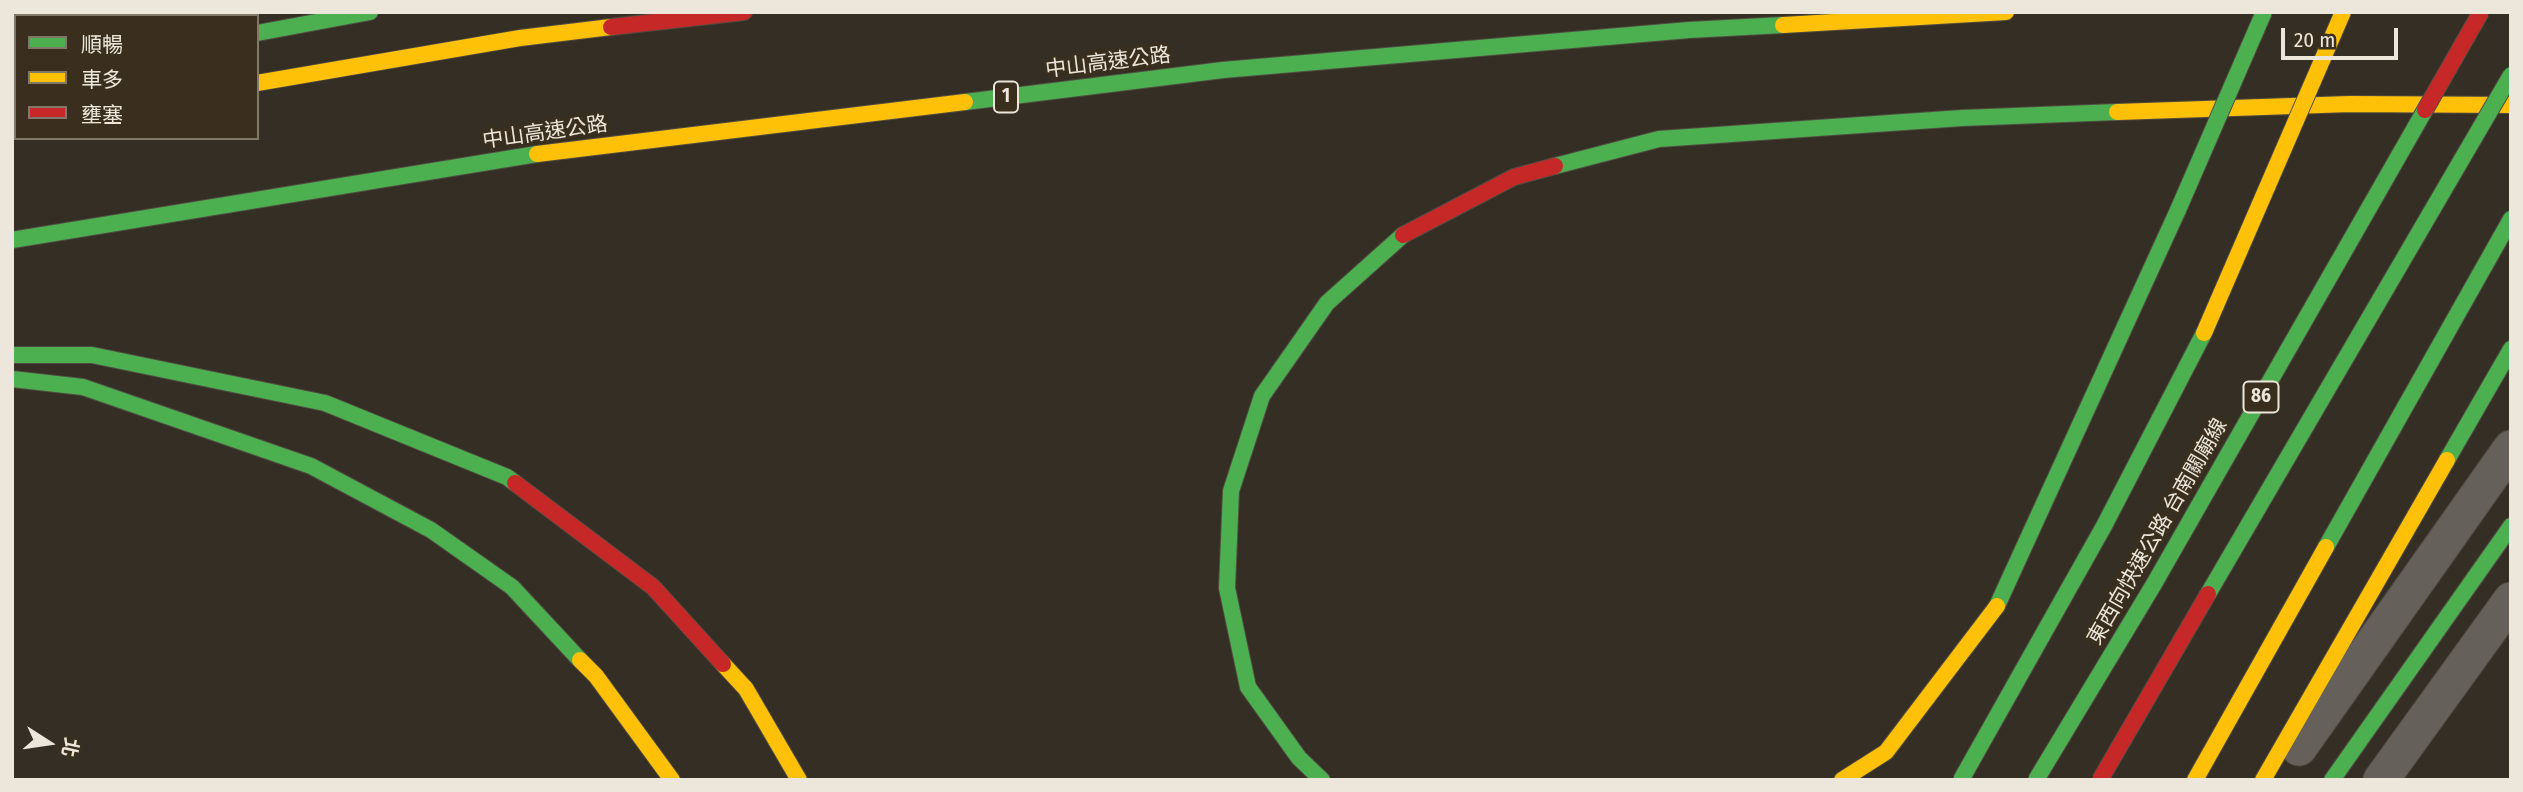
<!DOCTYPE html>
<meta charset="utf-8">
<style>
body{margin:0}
#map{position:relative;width:2523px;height:792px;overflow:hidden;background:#342e24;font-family:"Fira Sans Condensed","Noto Sans TC",sans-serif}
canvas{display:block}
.frame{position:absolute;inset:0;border:14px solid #ede6db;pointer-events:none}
.legend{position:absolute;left:14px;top:14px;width:245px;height:126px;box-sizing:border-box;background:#3a2f1e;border:2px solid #82786a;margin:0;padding:9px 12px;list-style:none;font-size:21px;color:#ede6db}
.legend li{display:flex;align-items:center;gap:14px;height:35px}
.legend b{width:35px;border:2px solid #82786a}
.north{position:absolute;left:14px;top:708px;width:70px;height:70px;-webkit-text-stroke:5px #3a2f1e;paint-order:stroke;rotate:102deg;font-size:19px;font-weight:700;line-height:28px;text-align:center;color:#ede6db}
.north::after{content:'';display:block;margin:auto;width:24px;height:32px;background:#ede6db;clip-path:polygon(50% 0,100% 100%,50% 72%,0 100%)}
.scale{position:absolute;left:2281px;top:28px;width:117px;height:32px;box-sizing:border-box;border:4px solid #ede6db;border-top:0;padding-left:9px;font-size:21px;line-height:24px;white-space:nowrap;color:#ede6db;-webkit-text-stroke:5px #3a2f1e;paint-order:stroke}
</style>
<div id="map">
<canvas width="2523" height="792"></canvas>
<div class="frame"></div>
<ul class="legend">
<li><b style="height:9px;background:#4caf50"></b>順暢</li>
<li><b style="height:9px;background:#ffc107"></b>車多</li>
<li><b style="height:9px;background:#c62828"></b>壅塞</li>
</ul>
<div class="north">北</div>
<div class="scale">20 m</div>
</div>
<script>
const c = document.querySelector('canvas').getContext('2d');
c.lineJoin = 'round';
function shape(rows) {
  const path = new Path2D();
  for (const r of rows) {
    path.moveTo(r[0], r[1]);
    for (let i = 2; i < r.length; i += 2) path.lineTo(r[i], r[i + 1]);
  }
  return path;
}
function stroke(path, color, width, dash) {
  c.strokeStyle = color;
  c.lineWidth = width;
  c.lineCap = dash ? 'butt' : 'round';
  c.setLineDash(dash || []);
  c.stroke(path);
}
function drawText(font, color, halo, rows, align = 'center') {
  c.font = font + ' "Fira Sans Condensed","Noto Sans TC",sans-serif';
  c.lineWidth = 7;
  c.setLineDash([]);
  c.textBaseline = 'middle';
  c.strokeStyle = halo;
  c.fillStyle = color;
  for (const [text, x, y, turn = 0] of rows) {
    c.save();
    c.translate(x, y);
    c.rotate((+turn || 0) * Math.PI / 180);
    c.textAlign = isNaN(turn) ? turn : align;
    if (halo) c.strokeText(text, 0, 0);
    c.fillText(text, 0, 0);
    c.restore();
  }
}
const street = shape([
 [2299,748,2511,448],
 [2381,780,2511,600]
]);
const fast = shape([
 [257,33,370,12],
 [12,81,16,80],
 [965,102,1223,70,1689,30,1783,25],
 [12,126,16,125],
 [1555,166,1659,139,1962,118,2117,112],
 [12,240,537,154],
 [12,355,92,355,325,403,507,477,515,483],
 [12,379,83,387,311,466,431,530,512,587,580,660],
 [2447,460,2511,349],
 [2326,547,2511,219],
 [1997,606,2178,210],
 [1322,780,1299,758,1248,687,1227,588,1231,491,1262,396,1327,303,1403,235],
 [2332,780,2511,526]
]);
const slow = shape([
 [1783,25,2006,12],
 [257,83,520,38,611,27],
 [2117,112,2350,104,2511,105],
 [537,154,965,102],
 [580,660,596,676,672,780],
 [723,664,746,689,799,780],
 [1842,780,1886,752,1997,606],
 [2195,780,2326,547],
 [2263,780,2447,460]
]);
const jam = shape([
 [611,27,744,12],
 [1403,235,1514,177,1555,166],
 [515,483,653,587,723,664]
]);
stroke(street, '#514c43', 37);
stroke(fast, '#514c43', 18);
stroke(slow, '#514c43', 18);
stroke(jam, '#514c43', 18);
stroke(street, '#65615a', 35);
stroke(fast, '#4caf50', 16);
stroke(slow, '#ffc107', 16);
stroke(jam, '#c62828', 16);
const fastBridge = shape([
 [2178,210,2264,12],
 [2208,594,2511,75],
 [1961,780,2104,526,2204,333],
 [2036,780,2154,584,2425,110]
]);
const slowBridge = shape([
 [2204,333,2343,12]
]);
const jamBridge = shape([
 [2425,110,2481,12],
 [2100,780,2208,594]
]);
stroke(fastBridge, '#514c43', 18, []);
stroke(slowBridge, '#514c43', 18, []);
stroke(jamBridge, '#514c43', 18, []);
stroke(fastBridge, '#4caf50', 16);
stroke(slowBridge, '#ffc107', 16);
stroke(jamBridge, '#c62828', 16);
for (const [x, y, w] of [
 [1006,97,24],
 [2261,397,35]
]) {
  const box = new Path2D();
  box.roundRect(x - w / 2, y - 15.5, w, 31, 5);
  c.fillStyle = '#3a2f1e';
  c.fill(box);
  stroke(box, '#ede6db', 2);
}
drawText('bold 19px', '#ede6db', null, [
 ["1",1006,97],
 ["86",2261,397]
]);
drawText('21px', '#ede6db', '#3a2f1e', [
 ["中山高速公路",1108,63,-7],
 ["中山高速公路",545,133,-8],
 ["東西向快速公路 台南關廟線",2158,532,-60]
]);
</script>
